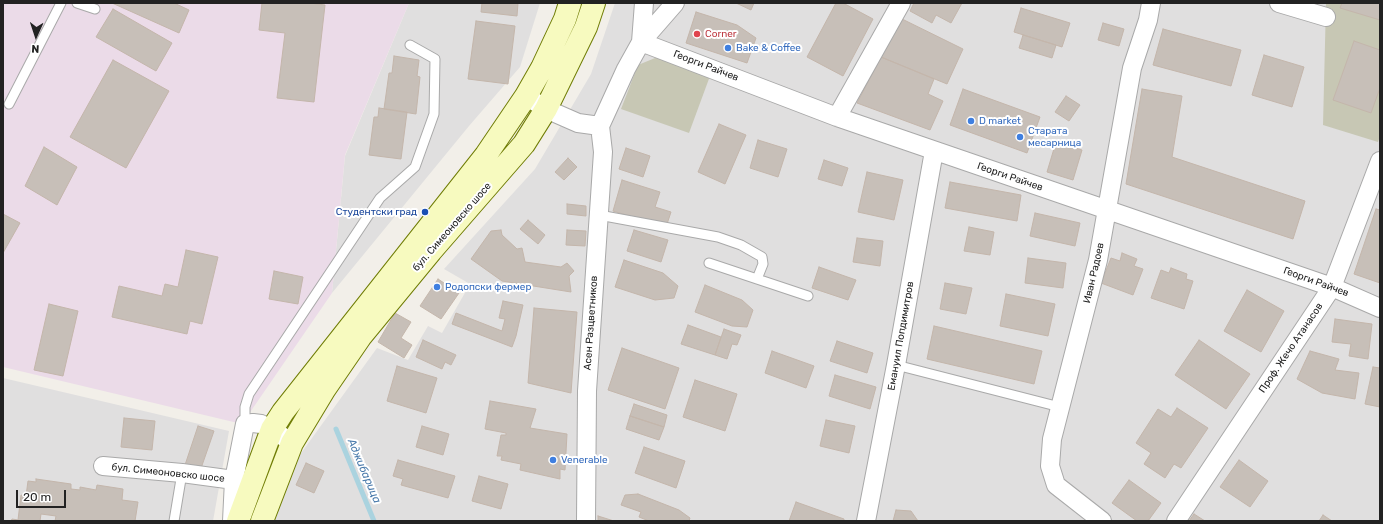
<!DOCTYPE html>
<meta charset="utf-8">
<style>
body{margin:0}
#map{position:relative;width:1383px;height:524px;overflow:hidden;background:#f2efe9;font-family:Rubik,sans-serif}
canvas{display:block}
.frame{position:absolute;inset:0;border:4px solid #222;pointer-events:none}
.north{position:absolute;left:16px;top:16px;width:40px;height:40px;-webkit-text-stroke:3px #fff;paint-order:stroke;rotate:183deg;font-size:11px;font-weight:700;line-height:16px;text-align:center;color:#222}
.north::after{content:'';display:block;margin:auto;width:14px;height:18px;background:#222;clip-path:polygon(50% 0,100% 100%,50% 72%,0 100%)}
.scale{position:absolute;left:16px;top:490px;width:50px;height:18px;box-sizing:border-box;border:2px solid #222;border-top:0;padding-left:5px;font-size:12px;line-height:14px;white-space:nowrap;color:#222;-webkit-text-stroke:3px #fff;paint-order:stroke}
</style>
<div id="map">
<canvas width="1383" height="524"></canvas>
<div class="frame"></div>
<div class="north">N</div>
<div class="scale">20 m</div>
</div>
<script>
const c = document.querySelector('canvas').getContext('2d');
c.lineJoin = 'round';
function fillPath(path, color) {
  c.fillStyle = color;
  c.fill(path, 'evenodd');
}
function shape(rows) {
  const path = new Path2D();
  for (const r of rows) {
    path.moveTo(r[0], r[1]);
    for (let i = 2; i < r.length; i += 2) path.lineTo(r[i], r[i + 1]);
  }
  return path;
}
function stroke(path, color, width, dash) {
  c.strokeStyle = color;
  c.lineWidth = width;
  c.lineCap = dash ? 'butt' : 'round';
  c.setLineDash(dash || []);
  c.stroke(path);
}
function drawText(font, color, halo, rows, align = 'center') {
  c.font = font + ' Rubik,sans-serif';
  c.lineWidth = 4;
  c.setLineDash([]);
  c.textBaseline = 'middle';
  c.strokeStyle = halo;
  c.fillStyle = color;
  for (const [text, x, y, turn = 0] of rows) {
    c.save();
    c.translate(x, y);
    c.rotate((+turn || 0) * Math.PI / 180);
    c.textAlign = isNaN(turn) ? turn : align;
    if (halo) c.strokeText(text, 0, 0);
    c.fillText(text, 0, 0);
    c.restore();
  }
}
fillPath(shape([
 [409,3,540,3,520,67,469,126,332,293,345,156],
 [615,3,1380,3,1380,521,273,521,294,463,377,348,408,360,428,326,442,333,470,284,444,269,535,169,591,74],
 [3,378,229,431,213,521,3,521]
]), '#e0dfdf');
fillPath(shape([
 [3,3,409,3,345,155,332,293,242,424,3,367]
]), '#ebdbe8');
fillPath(shape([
 [1326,3,1380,3,1380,136,1378,142,1323,125],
 [660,56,710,76,689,133,621,109,638,65]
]), '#c7c7b4');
stroke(shape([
 [336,429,374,521]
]), '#aad3df', 5);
const building = shape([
 [112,3,174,3,189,10,179,33,112,3],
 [262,3,310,3,325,5,314,102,277,98,285,33,259,30,262,3],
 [482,3,518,3,517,16,481,12,482,3],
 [736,3,754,3,751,10,736,3],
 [836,3,843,3,873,19,843,76,807,57,836,3],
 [914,3,962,3,951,23,936,15,932,23,910,11,914,3],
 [1342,3,1380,3,1380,20,1340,8,1342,3],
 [1021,8,1070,23,1062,47,1014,32,1021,8],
 [113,9,172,43,156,71,96,37,113,9],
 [696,12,737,25,756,38,747,63,686,43,696,12],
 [902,19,963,49,947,84,881,57,902,19],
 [476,21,515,26,508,84,468,79,476,21],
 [1103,23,1124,29,1119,46,1098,40,1103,23],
 [1163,29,1241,50,1231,86,1153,65,1163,29],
 [1023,35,1056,45,1052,58,1019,48,1023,35],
 [1354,41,1380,50,1380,88,1371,113,1333,100,1354,41],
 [1264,55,1304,67,1292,107,1252,95,1264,55],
 [394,56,419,60,417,76,420,77,416,114,384,109,389,73,392,73,394,56],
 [881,57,934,79,928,94,943,101,930,130,857,103,881,57],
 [113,60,169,91,126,168,70,137,113,60],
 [963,89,1040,117,1027,153,950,125,963,89],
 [1142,89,1182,96,1172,157,1305,201,1293,239,1126,184,1142,89],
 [1066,96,1080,105,1069,121,1055,112,1066,96],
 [379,108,407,112,401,159,369,155,374,117,378,117,379,108],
 [719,124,746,135,725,184,698,172,719,124],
 [758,140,787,149,778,177,750,168,758,140],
 [1056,142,1082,150,1073,180,1047,172,1056,142],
 [44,147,77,167,57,205,25,186,44,147],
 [626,148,650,156,643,177,619,169,626,148],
 [568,158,577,167,564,180,555,172,568,158],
 [824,160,848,168,842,186,818,179,824,160],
 [867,172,903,180,894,220,858,212,867,172],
 [622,180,660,192,655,207,671,212,666,227,613,211,622,180],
 [950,182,1021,195,1017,221,945,208,950,182],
 [567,204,586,206,586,216,567,214,567,204],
 [1376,209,1380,210,1380,283,1354,274,1376,209],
 [1035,213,1080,223,1075,246,1030,236,1035,213],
 [3,214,20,223,3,253,3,214],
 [528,220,545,235,538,244,520,229,528,220],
 [969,227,994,232,990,255,964,251,969,227],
 [501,230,502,235,517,249,522,248,525,262,561,267,567,263,574,271,569,276,571,292,502,281,471,259,491,231,501,230],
 [567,230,586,231,585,246,566,245,567,230],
 [634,230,668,240,661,262,627,251,634,230],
 [857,238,883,241,880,266,853,262,857,238],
 [186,250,218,257,202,324,190,321,187,334,112,317,119,286,162,296,165,284,178,287,186,250],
 [1122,253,1137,259,1134,266,1143,269,1133,295,1101,283,1111,258,1120,261,1122,253],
 [1028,258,1066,263,1063,288,1025,283,1028,258],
 [624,260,663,273,678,286,674,298,655,300,615,287,624,260],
 [819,267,856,280,848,300,812,288,819,267],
 [1171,268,1187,274,1186,279,1193,281,1184,309,1151,298,1161,270,1169,273,1171,268],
 [274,271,303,277,298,304,269,299,274,271],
 [438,279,459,293,441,319,420,306,438,279],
 [945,283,972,288,966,314,940,309,945,283],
 [705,285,742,300,753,310,747,327,732,326,695,312,705,285],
 [1247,290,1284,311,1261,352,1224,331,1247,290],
 [1006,294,1055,304,1048,336,1000,326,1006,294],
 [503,301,523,305,516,336,512,347,452,324,456,313,502,331,505,319,499,318,503,301],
 [49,304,78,311,63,376,34,370,49,304],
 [534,308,577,312,571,393,528,383,534,308],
 [395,313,411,322,401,338,412,345,404,358,378,342,395,313],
 [1335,319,1372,324,1368,359,1349,356,1351,344,1332,342,1335,319],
 [688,325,721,337,715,355,681,344,688,325],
 [934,326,1042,351,1034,384,927,359,934,326],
 [724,329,741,335,737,345,732,344,727,359,715,355,724,329],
 [423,340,456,355,451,365,445,362,442,369,416,357,423,340],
 [1199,340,1250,374,1226,409,1175,375,1199,340],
 [837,341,873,353,867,373,830,361,837,341],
 [622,348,679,368,665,409,608,390,622,348],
 [772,351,814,366,806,388,765,373,772,351],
 [1310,351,1339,359,1335,370,1359,373,1355,399,1322,393,1297,379,1310,351],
 [397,366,437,378,426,413,387,401,397,366],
 [1373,367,1380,368,1380,407,1365,404,1373,367],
 [835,375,876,387,870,409,829,396,835,375],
 [695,380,737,394,725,431,683,417,695,380],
 [490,401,536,409,530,428,567,434,565,470,560,469,560,479,520,470,521,464,501,460,502,456,497,456,501,435,506,435,506,433,485,429,490,401],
 [634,404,667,415,664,427,630,416,634,404],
 [1177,408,1208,428,1181,468,1174,464,1165,478,1144,464,1151,453,1136,443,1158,409,1171,417,1177,408],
 [630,416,664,427,659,440,626,429,630,416],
 [124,418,155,421,152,450,121,447,124,418],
 [826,420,855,426,849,453,820,446,826,420],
 [198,426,214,431,199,474,184,468,198,426],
 [422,426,449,434,443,455,416,447,422,426],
 [644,447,685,461,676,488,635,473,644,447],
 [398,460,455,476,448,498,401,485,403,479,393,476,398,460],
 [1239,460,1268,481,1250,507,1220,487,1239,460],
 [306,463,324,471,314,493,296,485,306,463],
 [479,476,508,484,501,509,472,501,479,476],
 [36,479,71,484,71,489,80,490,80,487,96,490,97,485,123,489,122,500,138,502,135,521,55,521,56,516,41,514,40,521,11,521,12,519,18,520,21,495,26,496,28,481,36,482,36,479],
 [1129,480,1161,503,1148,521,1137,521,1112,503,1129,480],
 [638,494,679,510,690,518,689,521,649,521,639,517,641,512,621,505,625,495,638,494],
 [796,502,844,519,844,521,789,521,796,502],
 [896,510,911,511,918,521,893,521,896,510],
 [1194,514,1205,521,1189,521,1194,514],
 [1323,515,1332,521,1319,521,1323,515],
 [598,516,614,521,598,521,598,516]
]);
fillPath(building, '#c7bfb8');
stroke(building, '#c4b6ab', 1);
const service = shape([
 [77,3,95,9],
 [9,104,61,3],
 [599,215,718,237,741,245,762,257,763,264,757,279],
 [709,263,808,296],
 [896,365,1060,407],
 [245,424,245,407,249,394,380,198,415,167,434,114,435,59,410,45],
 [174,521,182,473]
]);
const minor = shape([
 [1279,3,1326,17],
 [641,42,837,117,1332,287,1380,308],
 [641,42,644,3],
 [526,96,546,109,578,123,600,126],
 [837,117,901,3],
 [103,466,182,473,234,480],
 [232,521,234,480,245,424,253,423,261,424,272,429,292,443],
 [586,521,587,391,603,152,600,126,626,69,641,42,675,3],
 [866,521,896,365,934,151],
 [1102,521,1056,485,1050,466,1052,439,1098,260,1132,68,1148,20,1151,3],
 [1176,521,1332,287,1380,161]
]);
const secondary = shape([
 [238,521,272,429,283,412,486,155,526,96,542,68,565,19,570,3],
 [262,521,292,443,324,390,361,336,431,251,524,144,546,109,586,27,594,3]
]);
stroke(service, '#a9a9a9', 11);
stroke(minor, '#a9a9a9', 20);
stroke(secondary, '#707d05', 24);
stroke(service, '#fff', 9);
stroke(minor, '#fff', 18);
stroke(secondary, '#f7fabf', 22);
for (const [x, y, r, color] of [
 [697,34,4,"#e0444e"],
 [728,48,4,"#3f7fe0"],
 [971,121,4,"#3f7fe0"],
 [1020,137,4,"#3f7fe0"],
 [425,212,4,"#1a4fb4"],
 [437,287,4,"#3f7fe0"],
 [553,460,4,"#3f7fe0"]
]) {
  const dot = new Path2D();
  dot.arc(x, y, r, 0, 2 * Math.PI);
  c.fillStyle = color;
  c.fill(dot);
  stroke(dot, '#fff', 1.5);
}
drawText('10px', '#be3a42', '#fff', [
 ["Corner",705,34]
], 'left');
drawText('10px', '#366cbe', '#fff', [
 ["Bake & Coffee",736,48],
 ["D market",979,121],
 ["Старата",1028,131],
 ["месарница",1028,143],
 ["Родопски фермер",445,287],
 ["Venerable",561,460]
], 'left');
drawText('10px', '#222', '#fff', [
 ["Георги Райчев",706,66,21],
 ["Георги Райчев",1010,177,19],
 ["бул. Симеоновско шосе",452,227,-49],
 ["Иван Радоев",1094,273,-77],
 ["Георги Райчев",1316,282,20],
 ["Асен Разцветников",591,323,-86],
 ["Емануил Попдимитров",901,336,-80],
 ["Проф. Жечо Атанасов",1291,348,-56],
 ["бул. Симеоновско шосе",168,473,6]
]);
drawText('10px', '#164399', '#fff', [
 ["Студентски град",417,212]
], 'right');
drawText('italic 11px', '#4a7aab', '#fff', [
 ["Аджибарица",364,471,67]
]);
</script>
